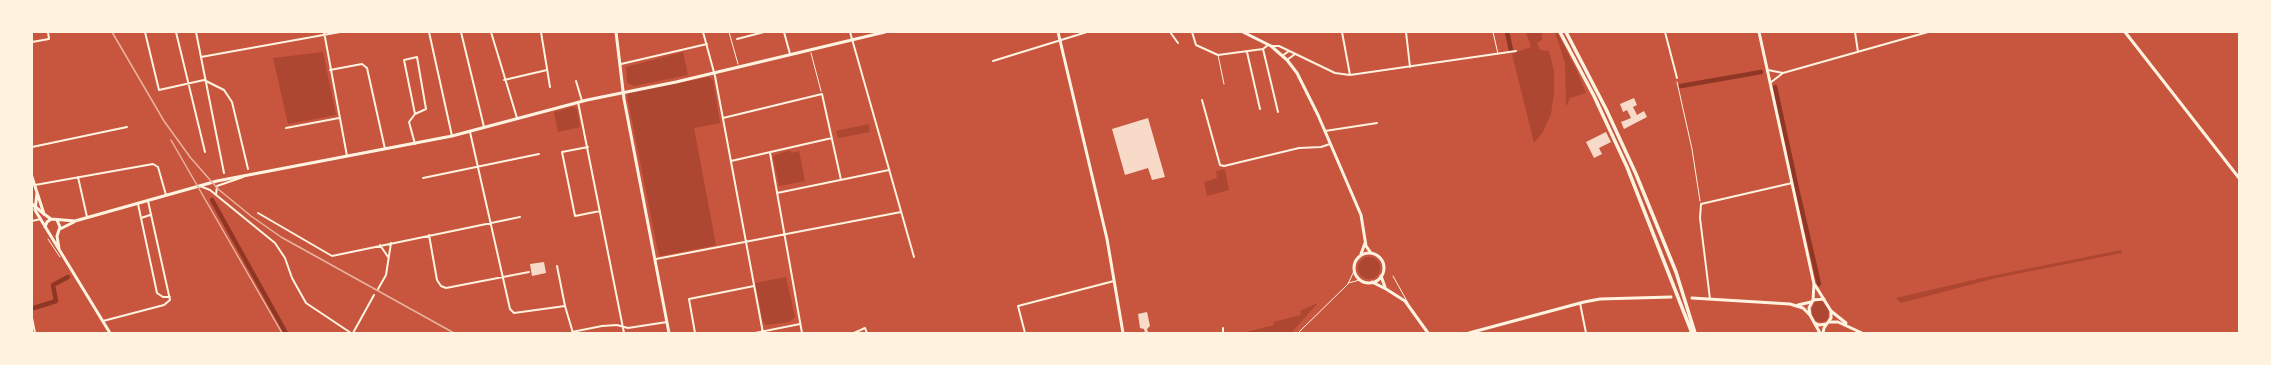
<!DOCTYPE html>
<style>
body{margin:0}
#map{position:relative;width:2271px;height:365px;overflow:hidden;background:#c8553d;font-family:"Varela Round",sans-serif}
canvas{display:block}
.frame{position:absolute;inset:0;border:33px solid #fff3e0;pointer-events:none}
</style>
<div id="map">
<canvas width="2271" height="365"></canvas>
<div class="frame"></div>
</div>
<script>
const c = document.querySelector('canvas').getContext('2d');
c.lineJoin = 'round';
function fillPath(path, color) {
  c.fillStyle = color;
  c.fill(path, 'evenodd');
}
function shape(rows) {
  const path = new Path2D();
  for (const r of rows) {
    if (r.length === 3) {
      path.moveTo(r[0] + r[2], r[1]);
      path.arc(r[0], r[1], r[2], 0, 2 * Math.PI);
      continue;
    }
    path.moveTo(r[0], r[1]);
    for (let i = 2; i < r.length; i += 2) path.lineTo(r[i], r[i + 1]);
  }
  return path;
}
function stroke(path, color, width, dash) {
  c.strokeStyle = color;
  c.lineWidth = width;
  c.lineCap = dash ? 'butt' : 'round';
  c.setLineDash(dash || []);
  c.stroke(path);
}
fillPath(shape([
 [1526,32,1542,32,1542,40,1537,43,1540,50,1549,51,1554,71,1554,94,1551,114,1543,132,1534,143,1512,54,1531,47],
 [1555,32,1557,32,1577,71,1586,93,1570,98,1566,107,1565,63],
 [323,52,336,115,288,124,273,58],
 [683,52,688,75,634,86,627,83,626,67],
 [709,77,713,80,720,123,694,128,716,245,660,256,657,247,627,96,630,92],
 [573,107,577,109,580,127,558,132,554,112],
 [869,124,870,132,838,138,836,131],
 [790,150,791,153,799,151,805,181,779,186,773,156],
 [1225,169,1229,190,1207,196,1204,182,1217,178,1216,171],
 [2122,250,2122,253,1996,278,1901,303,1896,298,1986,277],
 [1369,268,11],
 [786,277,795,317,789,322,766,325,763,322,755,283],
 [1816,301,1822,301,1829,311,1827,320,1823,322,1816,321,1812,314,1812,308],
 [1318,303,1291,333,1242,333,1274,325,1273,322,1301,315,1300,311]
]), '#ae4732');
stroke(shape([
 [1507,32,1511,50],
 [1681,86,1761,72],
 [1775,87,1797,189,1819,284],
 [212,200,286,333],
 [34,308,56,301,53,285,68,277]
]), '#8f3625', 4.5);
fillPath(shape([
 [1634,98,1637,105,1633,107,1637,115,1644,111,1647,117,1624,129,1621,122,1631,118,1627,110,1623,112,1620,104],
 [1148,118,1165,177,1152,180,1148,168,1125,175,1112,129],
 [1606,132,1611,142,1599,148,1602,154,1594,158,1586,142],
 [544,262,546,273,532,276,530,264],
 [1147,312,1150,326,1147,329,1148,332,1145,333,1144,329,1140,328,1138,314]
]), '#f7dbc8');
stroke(shape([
 [729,32,738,64],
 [811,53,821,91],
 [1677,82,1692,149,1700,201],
 [48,239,60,257]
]), '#fff3e0', 1);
stroke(shape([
 [1493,32,1498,54],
 [1218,55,1224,84],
 [1393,276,1408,303],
 [1348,283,1360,280],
 [1298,333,1348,284,1354,271]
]), '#fff3e0', 1);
stroke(shape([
 [145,32,159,90,204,80,224,90,232,102,248,169],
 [176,32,205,152],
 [196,32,224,173],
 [324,32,347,156],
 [429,32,452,136],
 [461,32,484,127],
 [491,32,517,118],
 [541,32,550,87],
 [703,32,715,76,763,333],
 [784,32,790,54],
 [850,32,914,257],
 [1170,32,1178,43],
 [1192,32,1196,45,1218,55,1263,49,1268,45],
 [1342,32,1350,75],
 [1406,32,1410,67],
 [1665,32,1677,78],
 [1855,32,1858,52],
 [737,39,764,32],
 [32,42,49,39,48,32],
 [1272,46,1279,46,1335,73,1350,75,1516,51],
 [1263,49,1278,112],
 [1247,52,1260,109],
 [1282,56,1289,51],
 [201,57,340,32],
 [1287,60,1295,54],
 [993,61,1087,32],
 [621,64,707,44],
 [330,70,362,64,367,68,385,149],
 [1768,70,1783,73],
 [504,80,547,70],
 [576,81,582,101],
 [1770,83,1783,73,1928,32],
 [1202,100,1220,165,1224,166,1299,148,1321,147,1330,144],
 [578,102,624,333],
 [723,118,822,94,841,180],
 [286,128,339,118],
 [1325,131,1377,123],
 [470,132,510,309,514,313,565,306,573,333],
 [415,144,409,122,415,114,426,109,417,57,404,60,415,114],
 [32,147,127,127],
 [588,147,562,152,575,216,600,211],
 [770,153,802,333],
 [731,161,832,138],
 [78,177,87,217],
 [423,178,539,154],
 [35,185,153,164,158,167,166,195],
 [200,186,210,190,275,243,285,258,292,278,306,303,351,333],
 [777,193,889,170],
 [216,195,217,186,243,177],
 [138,204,157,293,163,297,170,297],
 [258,213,332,256,520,217],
 [141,218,150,215],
 [32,221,41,219],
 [429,235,437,280,441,286,446,288,529,272],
 [380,245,388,257],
 [656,259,901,212],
 [557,266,565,306],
 [378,289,386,275,391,243],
 [1710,299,1700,218,1701,204,1792,183],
 [1580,303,1586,333],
 [32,318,35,333],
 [103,321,164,305,170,300,148,201],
 [1223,328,1223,333],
 [572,332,602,326,617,325,628,328,667,322],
 [353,333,374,295],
 [695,333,689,299,754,286],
 [755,333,800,324],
 [854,333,865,328,867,333],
 [1025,333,1018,306,1114,281]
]), '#fff3e0', 2);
stroke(shape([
 [616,32,624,99,669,333],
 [1243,32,1271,46,1287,60,1297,73,1318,115,1361,215,1366,246,1371,253],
 [2125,32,2239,178],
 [32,204,44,214],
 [1369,268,15],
 [1361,254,1365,243],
 [1381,276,1385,287],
 [1372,282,1386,289,1405,301,1428,333],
 [1692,298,1790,304,1803,308,1810,315],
 [1798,305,1811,302],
 [1831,311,1846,323],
 [1829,322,1838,322,1862,333],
 [1469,333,1584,302,1600,299,1671,297]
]), '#fff3e0', 3);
stroke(shape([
 [1058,32,1107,239,1123,333],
 [1759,32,1814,284,1813,300,1809,308,1810,315,1820,333],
 [32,177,44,214,51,219],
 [37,193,35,210,110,333],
 [57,220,60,227,57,236,59,249],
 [45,227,47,222,51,219,75,221,217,181,452,136,587,100,676,82,885,32],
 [60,229,74,222],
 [1815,285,1831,311,1831,318,1824,328,1823,333],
 [1813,300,1824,299],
 [1815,323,1819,325,1826,324]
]), '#fff3e0', 3);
stroke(shape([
 [1560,32,1594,96,1627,167,1692,333],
 [1566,32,1606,109,1636,174,1676,272,1695,333]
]), '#fff3e0', 3.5);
stroke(shape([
 [112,32,164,121,190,157,218,189,251,216,281,237,454,333],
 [171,140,282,333]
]), '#e9b49f', 1.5);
</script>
